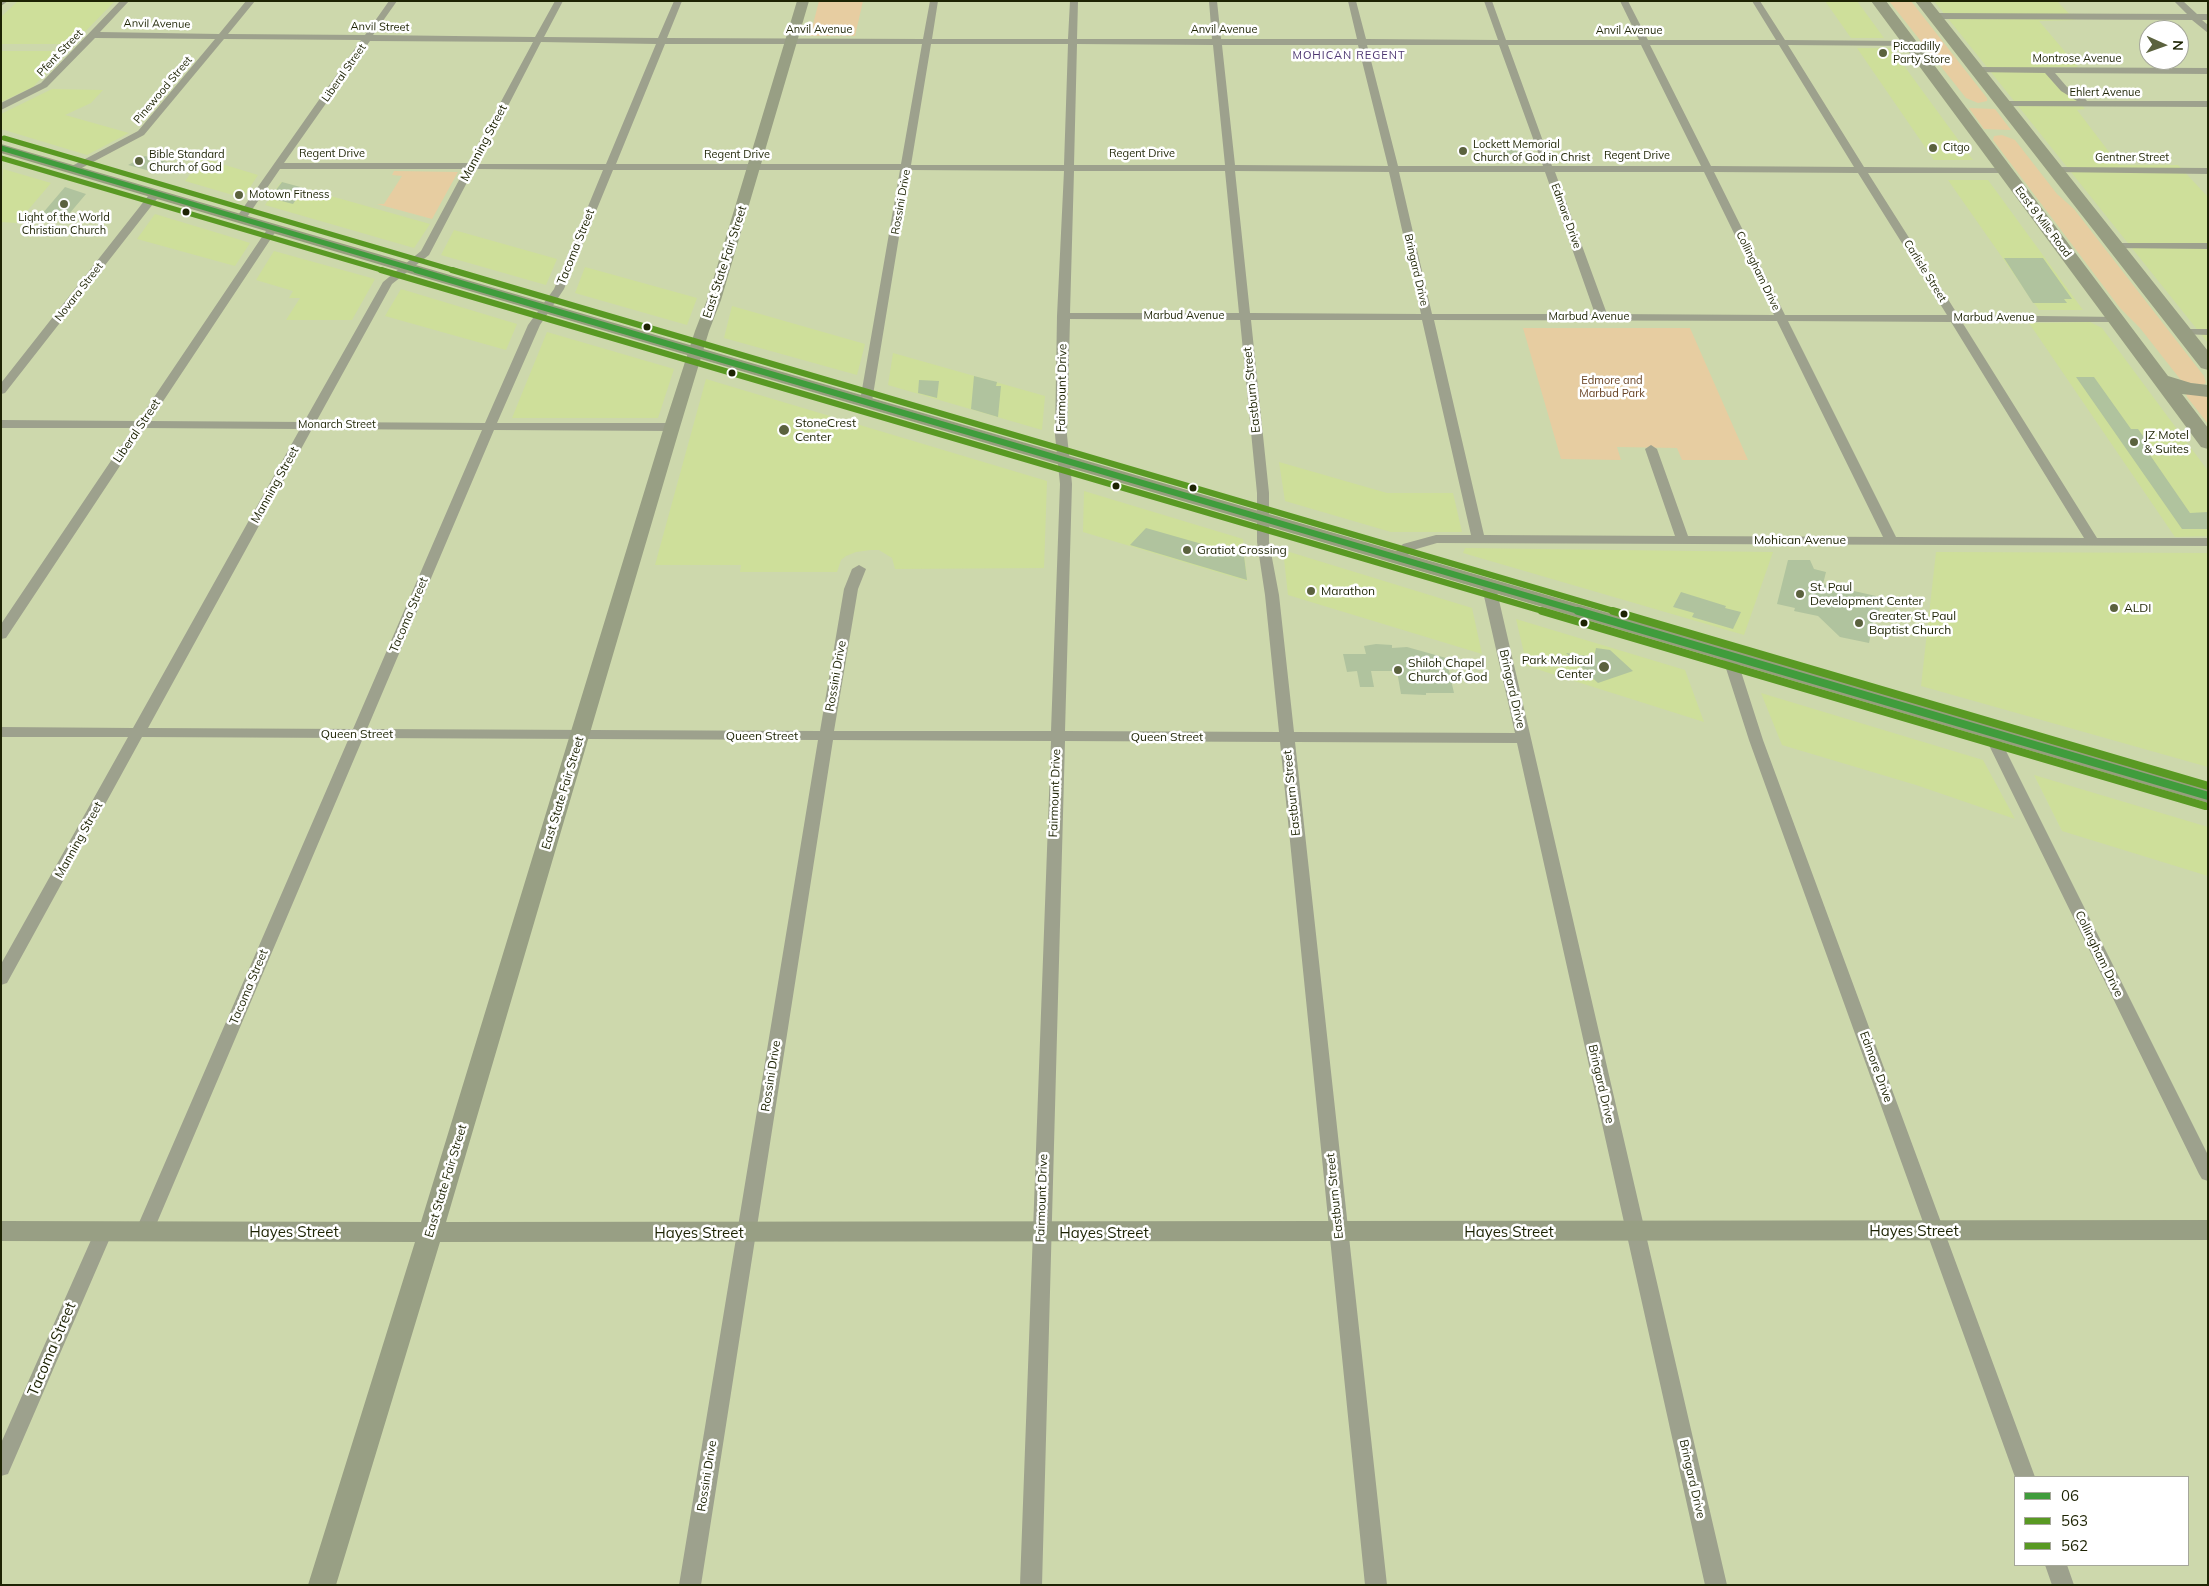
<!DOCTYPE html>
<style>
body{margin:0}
#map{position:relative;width:2209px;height:1586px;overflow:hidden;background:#cdd8ac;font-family:Mulish,sans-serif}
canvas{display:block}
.frame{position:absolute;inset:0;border:2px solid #1d2303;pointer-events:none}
.legend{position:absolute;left:2014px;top:1476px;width:175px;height:90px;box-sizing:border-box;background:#fff;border:1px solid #a5a79a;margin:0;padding:6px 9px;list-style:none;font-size:15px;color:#1d2303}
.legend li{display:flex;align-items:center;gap:10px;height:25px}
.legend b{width:25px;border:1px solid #a5a79a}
.north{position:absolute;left:2139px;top:20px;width:50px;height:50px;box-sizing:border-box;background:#fff;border:1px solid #a5a79a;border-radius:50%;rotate:92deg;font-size:14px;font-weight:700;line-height:20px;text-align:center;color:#1d2303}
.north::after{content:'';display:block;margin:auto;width:18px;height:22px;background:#5b623e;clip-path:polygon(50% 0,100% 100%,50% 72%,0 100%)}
</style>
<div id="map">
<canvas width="2209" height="1586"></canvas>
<div class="frame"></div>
<ul class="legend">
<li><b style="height:6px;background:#409c3c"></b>06</li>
<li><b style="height:6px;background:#599923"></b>563</li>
<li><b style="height:6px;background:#599923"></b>562</li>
</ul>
<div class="north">N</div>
</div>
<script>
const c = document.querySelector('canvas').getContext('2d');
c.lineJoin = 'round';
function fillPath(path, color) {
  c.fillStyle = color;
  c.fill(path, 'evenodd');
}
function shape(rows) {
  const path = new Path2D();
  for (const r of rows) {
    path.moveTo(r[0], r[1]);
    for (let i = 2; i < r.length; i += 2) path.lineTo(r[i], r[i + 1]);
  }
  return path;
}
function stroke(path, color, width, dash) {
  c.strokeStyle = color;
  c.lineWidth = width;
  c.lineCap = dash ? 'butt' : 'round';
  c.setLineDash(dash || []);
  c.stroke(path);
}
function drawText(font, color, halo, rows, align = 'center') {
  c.font = font + ' Mulish,sans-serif';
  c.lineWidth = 5;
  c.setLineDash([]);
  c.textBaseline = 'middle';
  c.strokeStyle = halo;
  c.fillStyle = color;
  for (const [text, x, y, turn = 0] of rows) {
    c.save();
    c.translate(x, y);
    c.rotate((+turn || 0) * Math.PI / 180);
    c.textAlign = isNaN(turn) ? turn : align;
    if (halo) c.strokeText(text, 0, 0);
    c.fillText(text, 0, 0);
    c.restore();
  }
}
fillPath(shape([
 [18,1,115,1,73,44,1,44,1,17],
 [1825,1,1857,1,1884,38,1851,38],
 [1934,1,2057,1,2075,20,2039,21,2078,67,2049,67,2085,109,2077,110,2119,165,2178,165,2208,197,2208,343],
 [1857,48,1891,48,1973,160,1934,160],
 [1,51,67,51,33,87,1,102],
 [52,89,103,90,91,103,65,115,129,133,87,155,1,129,1,114],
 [202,158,258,175,243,198,185,181],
 [3,169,51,183,17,223,1,222],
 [1948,180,1988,180,2083,310,2039,310],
 [281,182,430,224,414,248,265,205],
 [155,214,231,237,250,243,235,266,137,239],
 [454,230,557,259,546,285,441,255],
 [274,251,375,279,352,320,286,320,300,298,289,298,293,291,256,280],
 [585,267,697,298,687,325,575,293],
 [401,289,517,324,506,350,385,316],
 [732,306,865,344,857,375,724,338],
 [2090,322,2102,328,2208,471,2208,536,2175,537,2029,323],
 [547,332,674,369,658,418,512,418],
 [893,353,1045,396,1042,430,888,385],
 [706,379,1047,481,1044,568,895,569,892,558,879,550,871,550,856,552,846,556,841,560,837,572,740,572,741,565,655,565],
 [1279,462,1387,493,1453,493,1462,532,1391,532,1285,501],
 [1084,491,1243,539,1247,581,1083,532],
 [1465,548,1773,552,1744,635,1463,553],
 [1283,550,1472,608,1482,654,1288,595],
 [1936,552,2208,553,2208,767,1921,686],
 [1516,619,1685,670,1704,722,1527,666],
 [1761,693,1983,760,2015,819,1916,785,1782,745],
 [2034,775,2208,827,2208,876,2062,831]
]), '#cedf9a');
fillPath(shape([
 [819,1,863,1,855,36,810,36],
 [1889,1,1911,1,1987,98,1987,101,1978,103,1966,98],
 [1969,108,1995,109,2011,130,1984,129],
 [2002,135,2015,140,2057,194,2074,209,2204,376,2206,383,2203,385,2185,382,2180,379,2140,328,2120,308,1993,140,1994,136],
 [394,171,458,172,432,219,377,204,384,204,402,176,392,175],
 [1523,328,1690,328,1748,460,1682,460,1677,448,1617,447,1621,460,1561,459],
 [2186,394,2208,396,2208,424,2187,397]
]), '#e7cda1');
fillPath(shape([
 [1501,139,1514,139,1519,154,1505,154],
 [145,156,167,162,150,171,128,165],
 [282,182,304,188,293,204,270,198],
 [65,187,86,194,69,214,42,214],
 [2004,258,2043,258,2072,299,2064,299,2067,303,2033,303],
 [974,376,997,382,996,386,1001,386,998,417,971,409],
 [2076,377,2094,377,2131,429,2138,429,2156,454,2150,455,2190,513,2208,512,2208,529,2182,529],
 [919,380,939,381,937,398,918,393],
 [1146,528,1244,556,1247,580,1130,545],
 [1788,560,1810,560,1814,569,1826,572,1823,584,1876,596,1875,600,1881,601,1879,613,1875,613,1869,643,1840,637,1818,616,1794,611,1795,608,1777,604],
 [1681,592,1726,606,1725,608,1741,612,1733,629,1692,617,1694,613,1673,607],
 [1376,644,1392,645,1392,648,1407,647,1446,658,1454,693,1426,693,1426,695,1401,694,1397,671,1371,671,1374,687,1360,687,1357,671,1347,672,1343,654,1366,654,1364,646],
 [1596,648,1610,650,1633,671,1598,683,1566,653,1594,657]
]), '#b0c39e');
fillPath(shape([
 [1,1,8,1,1,6,1,1],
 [120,1,129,1,100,32,219,34,246,1,255,1,228,34,365,35,389,1,397,1,373,35,535,37,555,1,563,1,544,37,658,38,674,1,682,1,667,38,923,39,930,1,938,1,932,39,1068,39,1070,1,1078,1,1077,39,1212,39,1209,1,1217,1,1221,39,1357,39,1348,1,1356,1,1366,39,1498,40,1484,1,1492,1,1506,40,1639,40,1620,1,1628,1,1648,40,1776,40,1752,1,1760,1,1785,40,1912,41,1912,45,1909,46,1788,45,1864,167,2007,168,2007,172,2004,173,1868,173,1958,315,2119,317,2121,319,2119,321,2115,322,1962,322,2097,538,2208,538,2208,546,1437,543,1413,550,1402,561,1397,562,1390,558,1403,544,1436,535,1471,535,1422,320,1251,320,1269,493,1269,542,1279,595,1294,732,1515,733,1481,583,1488,579,1495,583,1727,1585,1705,1585,1517,743,1295,742,1387,1585,1365,1585,1280,742,1065,741,1042,1585,1020,1585,1051,741,833,740,701,1585,679,1585,818,740,363,738,153,1232,151,1237,144,1240,137,1237,135,1232,349,738,142,737,7,983,1,985,1,964,128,737,1,737,1,727,133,728,300,429,145,428,6,638,1,639,1,624,133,428,1,428,1,420,138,421,268,228,273,225,278,228,150,421,304,422,383,282,421,251,465,169,280,169,245,220,237,220,236,218,361,40,224,39,144,135,76,171,70,171,70,167,138,131,215,39,95,38,47,87,1,110,1,103,41,83,120,1],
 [370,41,533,42,468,163,284,163,370,41],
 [541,42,656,44,606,164,478,164,541,42],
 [665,44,922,44,901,164,616,164,665,44],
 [931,44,1068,44,1064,165,911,165,931,44],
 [1077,44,1213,45,1225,165,1074,165,1077,44],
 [1222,45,1358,45,1388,166,1235,165,1222,45],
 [1367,45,1499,45,1543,166,1398,166,1367,45],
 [1508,45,1641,45,1701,166,1552,166,1508,45],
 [1650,45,1779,45,1854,167,1711,166,1650,45],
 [474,169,603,170,554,289,528,325,485,423,316,422,392,284,429,255,474,169],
 [613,170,900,170,860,401,866,405,872,401,910,170,1064,171,1057,316,1055,435,1060,484,1051,731,834,731,858,589,866,569,859,565,852,569,844,589,820,731,367,729,494,430,672,431,678,427,672,423,497,423,540,325,564,289,613,170],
 [1074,171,1225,171,1239,313,1070,313,1074,171],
 [1235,171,1389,172,1421,314,1250,313,1235,171],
 [1399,172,1545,172,1595,314,1432,314,1399,172],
 [1555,172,1704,172,1774,315,1607,314,1555,172],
 [1714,172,1858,173,1947,315,1785,315,1714,172],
 [1070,319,1240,320,1257,493,1257,542,1265,595,1279,732,1065,731,1072,484,1067,435,1070,319],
 [1434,320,1777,321,1883,537,1688,536,1657,449,1651,445,1645,449,1675,536,1484,535,1434,320],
 [1788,321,1951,322,2084,538,1896,537,1788,321],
 [312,429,482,430,353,729,148,728,312,429],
 [2174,1,2183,1,2197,14,2208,14,2208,20,2202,20,2208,25,2208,33,2192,20,1934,19,1930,16,1934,13,2187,14,2174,1],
 [1976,67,2208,68,2208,74,2055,73,2067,87,2082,95,2087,101,2208,101,2208,107,2003,106,1998,103,2000,101,2077,101,2061,91,2045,73,1973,72,1973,68,1976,67],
 [2056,167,2208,168,2208,174,2053,172,2053,168,2056,167],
 [156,190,161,193,160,195,5,393,1,394,1,383,152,191,156,190],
 [2115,243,2208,243,2208,249,2111,248,2110,246,2115,243],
 [2183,329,2208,329,2208,335,2179,334,2177,332,2179,330,2183,329],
 [1729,652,1736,656,1763,740,2035,1477,2015,1477,1749,740,1722,656,1729,652],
 [1990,728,1995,730,1997,733,2208,1155,2208,1181,2202,1179,2199,1174,1983,733,1985,730,1990,728],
 [104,1223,111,1226,113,1231,8,1474,1,1476,1,1443,95,1231,97,1226,104,1223],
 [2045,1565,2067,1565,2074,1585,2052,1585,2045,1565]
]), '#9da18d');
fillPath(shape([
 [797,1,809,1,721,300,709,331,680,427,446,1222,2208,1220,2208,1240,440,1242,336,1585,308,1585,415,1242,1,1241,1,1221,421,1222,664,427,695,331,707,300,797,1]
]), '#989f84');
fillPath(shape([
 [1,144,2208,788,2208,803,1,153,1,144]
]), '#979f7e');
fillPath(shape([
 [1871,1,1886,1,2168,376,2191,383,2208,385,2208,397,2182,394,2208,428,2208,449,2201,447,1871,1],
 [1915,1,1930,1,2208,351,2208,370,2201,368,1915,1]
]), '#979d82');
stroke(shape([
 [1,148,420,271]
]), '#409c3c', 5);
stroke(shape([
 [416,270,1582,612]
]), '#409c3c', 6);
stroke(shape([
 [1578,611,2208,796]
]), '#409c3c', 8);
stroke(shape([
 [1,158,385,271]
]), '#599923', 5);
stroke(shape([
 [381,270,1546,612]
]), '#599923', 6);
stroke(shape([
 [1542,611,2205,806]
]), '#599923', 8);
stroke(shape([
 [4,138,456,271]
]), '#599923', 5);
stroke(shape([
 [452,270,1617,612]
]), '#599923', 6);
stroke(shape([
 [1613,611,2208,786]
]), '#599923', 8);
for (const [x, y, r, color] of [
 [1883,53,5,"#5b623e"],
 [1933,148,5,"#5b623e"],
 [1463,151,5,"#5b623e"],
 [139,161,5,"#5b623e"],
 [239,195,5,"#5b623e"],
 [64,204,5,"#5b623e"],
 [186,212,4.5,"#1d2303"],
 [647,327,4.5,"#1d2303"],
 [732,373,4.5,"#1d2303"],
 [784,430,6,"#5b623e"],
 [2134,442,5,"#5b623e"],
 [1116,486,4.5,"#1d2303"],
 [1193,488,4.5,"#1d2303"],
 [1187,550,5,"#5b623e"],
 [1311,591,5,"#5b623e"],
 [1800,594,5,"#5b623e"],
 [2114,608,5,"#5b623e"],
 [1624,614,4.5,"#1d2303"],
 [1584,623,4.5,"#1d2303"],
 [1859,623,5,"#5b623e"],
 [1604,667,6,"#5b623e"],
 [1398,670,5,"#5b623e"]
]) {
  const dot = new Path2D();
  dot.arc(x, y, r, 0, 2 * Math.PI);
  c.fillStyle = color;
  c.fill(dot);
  stroke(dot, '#fff', 2);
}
drawText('11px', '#1d2303', '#fff', [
 ["Anvil Avenue",157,24,1],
 ["Anvil Street",380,27,1],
 ["Anvil Avenue",819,30],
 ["Anvil Avenue",1224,30],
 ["Anvil Avenue",1629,31],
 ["Pfent Street",60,53,-46],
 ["Montrose Avenue",2077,59],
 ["Liberal Street",344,73,-55],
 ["Pinewood Street",163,90,-50],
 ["Ehlert Avenue",2105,93],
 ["Regent Drive",332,154],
 ["Regent Drive",1142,154],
 ["Regent Drive",737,155],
 ["Regent Drive",1637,156],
 ["Gentner Street",2132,158],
 ["Rossini Drive",901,202,-80],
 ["Edmore Drive",1566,216,70],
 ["East 8 Mile Road",2043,222,53],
 ["Bringard Drive",1416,270,77],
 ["Collingham Drive",1758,271,64],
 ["Carlisle Street",1925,271,58],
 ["Novara Street",79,292,-52],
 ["Marbud Avenue",1184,316],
 ["Marbud Avenue",1589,317],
 ["Marbud Avenue",1994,318],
 ["Monarch Street",337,425]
]);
drawText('11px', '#1d2303', '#fff', [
 ["Piccadilly",1893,47],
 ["Party Store",1893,60],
 ["Lockett Memorial",1473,145],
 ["Church of God in Christ",1473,158],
 ["Citgo",1943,148],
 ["Bible Standard",149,155],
 ["Church of God",149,168],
 ["Motown Fitness",249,195],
 ["Light of the World",64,218,"center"],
 ["Christian Church",64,231,"center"]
], 'left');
c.letterSpacing = '1px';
drawText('11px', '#4b3470', '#fff', [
 ["MOHICAN REGENT",1349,56]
]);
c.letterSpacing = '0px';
drawText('11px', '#653f1f', '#fff', [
 ["Edmore and",1612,381],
 ["Marbud Park",1612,394]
]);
drawText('12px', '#1d2303', '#fff', [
 ["Manning Street",484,143,-62],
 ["Tacoma Street",576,247,-68],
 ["East State Fair Street",725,262,-72],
 ["Fairmount Drive",1062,388,-89],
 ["Eastburn Street",1252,390,-96],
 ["Liberal Street",137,431,-56],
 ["Manning Street",275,485,-61],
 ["Mohican Avenue",1800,540],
 ["Tacoma Street",409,615,-67],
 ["Rossini Drive",836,676,-80],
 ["Bringard Drive",1512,689,77],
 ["Queen Street",357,734],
 ["Queen Street",762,736],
 ["Queen Street",1167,737],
 ["East State Fair Street",563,793,-73],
 ["Fairmount Drive",1055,793,-88],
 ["Eastburn Street",1292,793,-96],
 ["Manning Street",79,840,-61],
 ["Collingham Drive",2099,954,64],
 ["Tacoma Street",249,987,-67],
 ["Edmore Drive",1876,1067,70],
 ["Rossini Drive",771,1076,-81],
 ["Bringard Drive",1601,1084,77],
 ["East State Fair Street",446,1181,-73],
 ["Eastburn Street",1335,1196,-96],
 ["Fairmount Drive",1042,1198,-88],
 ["Rossini Drive",707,1476,-81],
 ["Bringard Drive",1692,1479,77]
]);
drawText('12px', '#1d2303', '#fff', [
 ["StoneCrest",795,423],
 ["Center",795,437],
 ["JZ Motel",2144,435],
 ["& Suites",2144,449],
 ["Gratiot Crossing",1197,550],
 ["St. Paul",1810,587],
 ["Development Center",1810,601],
 ["Marathon",1321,591],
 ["ALDI",2124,608],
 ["Greater St. Paul",1869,616],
 ["Baptist Church",1869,630],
 ["Park Medical",1593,660,"right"],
 ["Center",1593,674,"right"],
 ["Shiloh Chapel",1408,663],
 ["Church of God",1408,677]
], 'left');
drawText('15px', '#1d2303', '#fff', [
 ["Hayes Street",1914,1231],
 ["Hayes Street",294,1232],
 ["Hayes Street",1509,1232],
 ["Hayes Street",699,1233],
 ["Hayes Street",1104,1233],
 ["Tacoma Street",52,1349,-67]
]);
</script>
